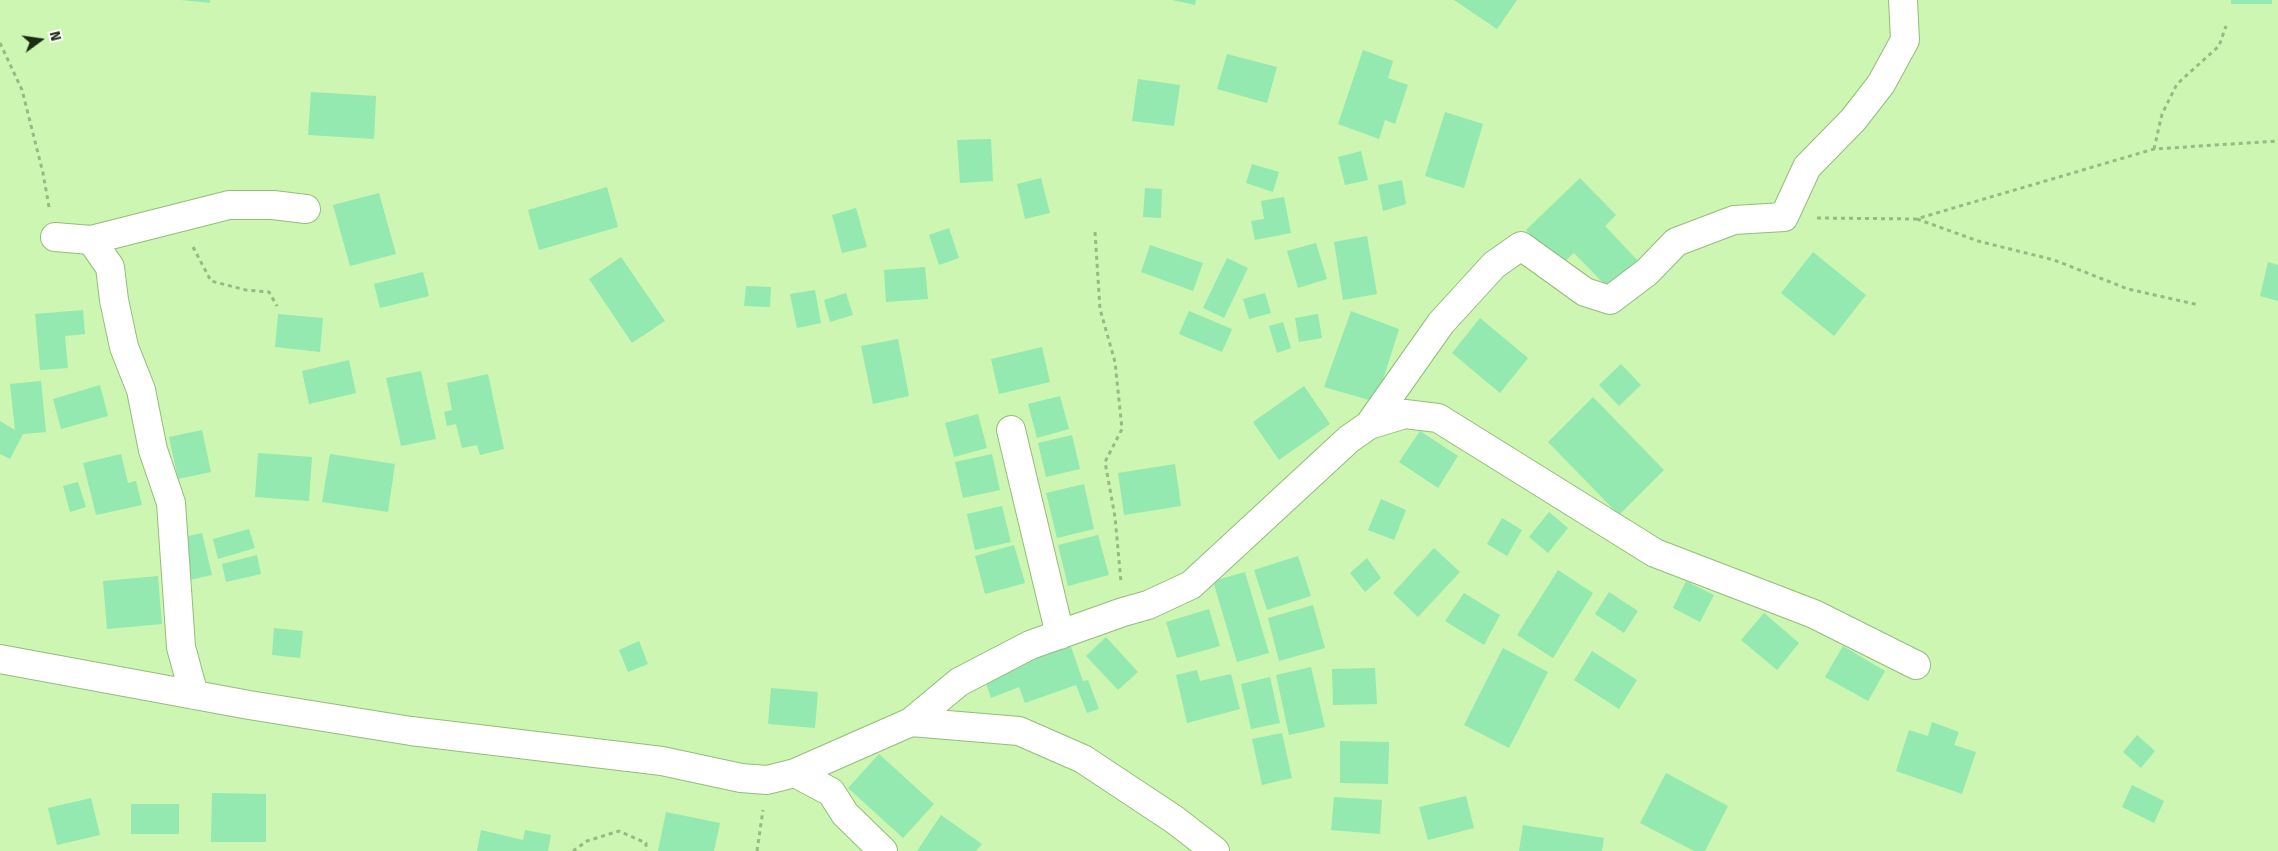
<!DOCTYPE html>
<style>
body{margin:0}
#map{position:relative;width:2278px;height:851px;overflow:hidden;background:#ccf6b2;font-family:"Fira Sans",sans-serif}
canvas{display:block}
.north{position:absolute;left:15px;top:15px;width:50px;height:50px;-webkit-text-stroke:4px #fff;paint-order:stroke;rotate:76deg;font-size:14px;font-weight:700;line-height:20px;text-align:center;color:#1d2d12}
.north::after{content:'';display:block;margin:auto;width:18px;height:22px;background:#1d2d12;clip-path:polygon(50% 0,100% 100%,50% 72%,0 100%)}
</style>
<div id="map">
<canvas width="2278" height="851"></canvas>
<div class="north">N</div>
</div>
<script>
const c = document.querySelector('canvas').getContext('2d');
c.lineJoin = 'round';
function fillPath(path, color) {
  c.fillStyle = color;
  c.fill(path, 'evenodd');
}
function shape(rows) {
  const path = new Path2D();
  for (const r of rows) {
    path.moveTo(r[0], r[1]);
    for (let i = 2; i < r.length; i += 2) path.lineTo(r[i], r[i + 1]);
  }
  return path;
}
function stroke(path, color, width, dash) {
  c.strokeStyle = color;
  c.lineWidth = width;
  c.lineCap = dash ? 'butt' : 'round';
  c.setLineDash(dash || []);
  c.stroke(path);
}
fillPath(shape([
 [181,0,210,0,210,3],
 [1172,0,1196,0,1195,5],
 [1454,0,1517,0,1497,29],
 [2231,0,2272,0,2272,4,2231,4],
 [1363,50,1393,61,1388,78,1408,85,1395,124,1385,120,1379,139,1338,124],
 [1227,54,1277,67,1267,103,1217,89],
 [1138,79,1180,85,1174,126,1132,121],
 [311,92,376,96,374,139,308,135],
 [1445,112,1483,124,1464,188,1425,176],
 [991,139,993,181,960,183,957,140],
 [1361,151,1368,180,1345,185,1338,157],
 [1252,164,1279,172,1273,192,1246,183],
 [1041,178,1050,213,1025,219,1017,184],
 [1580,178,1616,215,1605,226,1639,262,1610,290,1574,253,1560,266,1526,230],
 [1402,180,1406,204,1383,211,1378,185],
 [607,187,618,227,539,250,528,210],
 [1145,188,1162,189,1161,218,1143,217],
 [379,193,396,254,350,266,333,205],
 [1284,197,1291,233,1255,240,1251,221,1264,219,1261,201],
 [856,208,867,247,842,253,832,215],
 [949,228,959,258,939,265,929,235],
 [1367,236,1377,294,1343,300,1334,242],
 [1316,243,1327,279,1298,288,1287,251],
 [1150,245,1203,263,1193,291,1141,272],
 [1813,252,1866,295,1834,336,1781,293],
 [621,257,665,321,632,343,589,279],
 [1227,258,1248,268,1224,318,1203,308],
 [2268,262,2278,265,2278,301,2260,296],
 [925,267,928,299,886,302,884,270],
 [423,272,429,296,380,308,374,284],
 [746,286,771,287,770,307,744,306],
 [815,290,821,323,797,328,790,294],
 [846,293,853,315,830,322,824,300],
 [1265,293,1271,313,1249,319,1243,299],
 [83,310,85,334,65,336,68,368,40,370,35,314],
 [1189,311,1232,329,1222,352,1179,334],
 [1351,311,1399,329,1376,402,1324,387],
 [278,314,323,318,320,352,275,347],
 [1318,314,1322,338,1299,342,1295,318],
 [1480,318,1528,358,1500,393,1452,353],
 [1283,322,1291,348,1277,353,1269,326],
 [898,339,909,396,873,404,861,346],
 [1042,347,1050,382,999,394,991,359],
 [349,360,356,393,309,404,302,371],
 [1621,364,1641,385,1619,406,1599,385],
 [421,371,436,439,401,446,386,378],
 [488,374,504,449,480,455,477,445,462,448,456,424,447,426,444,412,452,410,447,383],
 [41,381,46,432,23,434,10,459,0,454,0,421,15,430,10,384],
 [100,385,108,416,61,429,53,399],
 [1304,386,1330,424,1279,460,1253,422],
 [1060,396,1069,429,1037,438,1028,404],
 [1593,397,1664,470,1619,515,1548,442],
 [978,414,987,448,954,457,945,423],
 [202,430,211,472,178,479,169,437],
 [1420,431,1458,456,1438,488,1399,462],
 [1072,435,1080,469,1046,477,1038,443],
 [258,453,312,457,309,501,255,497],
 [121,454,128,483,136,481,142,505,96,515,83,463],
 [330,454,395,464,388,512,322,502],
 [992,454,1000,490,963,498,955,462],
 [1175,464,1181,506,1124,515,1118,473],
 [78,482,86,507,70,512,63,486],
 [1084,484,1094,529,1057,538,1046,493],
 [1381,499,1406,510,1394,540,1368,530],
 [1002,506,1011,542,975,550,967,514],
 [1549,512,1568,528,1548,553,1529,537],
 [1502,518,1522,530,1507,556,1487,544],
 [249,529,255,548,218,559,213,539],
 [202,533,212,575,185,581,175,539],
 [1098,535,1109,575,1068,586,1058,545],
 [1014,545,1025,583,985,594,975,556],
 [1434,548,1460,572,1418,617,1393,593],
 [257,555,261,574,226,582,222,564],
 [1298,556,1311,596,1267,610,1254,570],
 [1367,558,1381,578,1365,592,1350,573],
 [1558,570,1593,593,1553,658,1517,635],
 [1245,572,1269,653,1237,662,1213,581],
 [158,576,162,624,107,629,103,581],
 [1686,581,1714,595,1700,622,1673,608],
 [1609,592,1638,611,1624,633,1595,614],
 [1464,593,1500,615,1484,645,1445,621],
 [1313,605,1325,648,1279,661,1268,618],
 [1209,609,1220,646,1177,658,1166,622],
 [1764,613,1799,643,1777,670,1741,640],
 [274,628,303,631,300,658,272,655],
 [1106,637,1138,672,1118,690,1086,656],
 [639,641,648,664,628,672,619,650],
 [1069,641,1083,681,1088,680,1099,709,1087,713,1076,685,1025,703,1019,687,991,698,984,677],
 [1843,646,1885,671,1868,701,1825,677],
 [1503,648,1548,672,1509,748,1464,725],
 [1592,651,1637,680,1619,709,1574,680],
 [1311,667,1325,727,1289,735,1276,675],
 [1375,668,1377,704,1333,705,1332,669],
 [1197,670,1200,681,1231,674,1240,709,1187,723,1176,675],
 [1270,677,1280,723,1251,729,1241,684],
 [771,688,818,692,815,728,768,724],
 [1932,722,1959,732,1954,745,1976,752,1962,794,1896,771,1909,730,1928,736],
 [1282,733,1292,778,1262,785,1252,739],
 [2137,735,2155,751,2141,768,2123,752],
 [1340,741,1389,742,1388,784,1340,783],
 [879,754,934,804,903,838,848,788],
 [1666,773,1728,806,1705,851,1694,851,1640,823],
 [2132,785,2164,801,2154,823,2122,807],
 [212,793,266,794,266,842,211,842],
 [1466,796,1474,828,1428,840,1419,807],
 [1334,797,1382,800,1380,834,1331,830],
 [91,798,100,835,57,845,48,808],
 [131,804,179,804,179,834,131,834],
 [666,812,720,823,714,851,658,851],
 [941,815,982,844,976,851,917,851],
 [1523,825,1604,838,1602,851,1519,851],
 [481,830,523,840,525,830,551,835,548,851,477,851]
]), '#93e9af');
const street = shape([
 [55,237,91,240,110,267,114,300,124,347,141,390,153,450,171,503,181,647,194,695],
 [91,240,229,205,273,205,306,209],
 [1369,425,1441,323,1494,265,1521,246,1585,292,1610,300,1647,272,1676,242,1734,220,1784,217,1807,167,1853,120,1881,84,1905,40,1903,0],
 [1011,430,1060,635],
 [0,659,249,705,411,731,662,761,741,778,767,780,795,773,911,722,959,682,1030,645,1123,612,1148,605,1191,585,1349,439,1369,425,1405,414,1438,418,1655,553,1814,614,1916,665],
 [911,722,1019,731,1083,759,1175,820,1215,851],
 [795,773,831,792,845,814,883,851]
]);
stroke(street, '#94bc7b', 30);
stroke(shape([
 [0,43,22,90,43,173,49,207],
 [2154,149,2162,114,2177,84,2219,46,2226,26],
 [1817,218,1916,219,2154,149,2278,141],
 [1917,219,1978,241,2054,260,2128,289,2199,305],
 [1095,232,1100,309,1115,362,1122,429,1105,462,1115,517,1121,582],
 [193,247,211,281,246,290,269,292,277,306],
 [573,851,587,841,619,831,646,843,646,851],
 [757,851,763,810]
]), '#97b982', 3, [4, 4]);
stroke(street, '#fff', 28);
</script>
